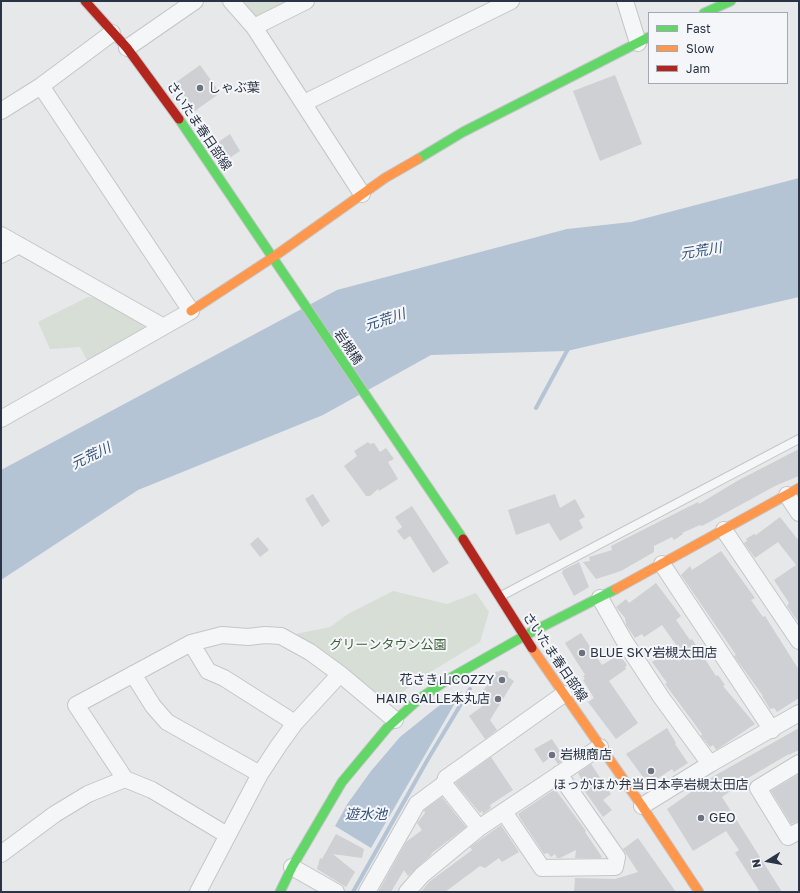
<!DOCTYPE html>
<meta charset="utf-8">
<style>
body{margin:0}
#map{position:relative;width:800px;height:893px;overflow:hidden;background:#e6e8ea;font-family:"Golos Text",sans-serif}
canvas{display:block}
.frame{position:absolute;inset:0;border:2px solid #2b3445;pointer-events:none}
.legend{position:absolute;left:648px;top:12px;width:140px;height:72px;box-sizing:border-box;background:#f4f6f9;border:1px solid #a4a8b1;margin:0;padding:5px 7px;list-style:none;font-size:12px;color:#2b3445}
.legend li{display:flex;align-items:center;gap:8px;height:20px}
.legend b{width:20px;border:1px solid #a4a8b1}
.north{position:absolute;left:748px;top:841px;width:40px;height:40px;-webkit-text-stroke:3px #f4f6f9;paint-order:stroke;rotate:259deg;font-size:11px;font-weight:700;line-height:16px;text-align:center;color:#2b3445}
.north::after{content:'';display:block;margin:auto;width:14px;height:18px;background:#2b3445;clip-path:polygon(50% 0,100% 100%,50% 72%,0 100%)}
</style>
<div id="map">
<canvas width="800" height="893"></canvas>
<div class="frame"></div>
<ul class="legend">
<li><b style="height:5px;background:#63d668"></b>Fast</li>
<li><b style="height:5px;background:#ff974d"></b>Slow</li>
<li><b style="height:5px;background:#b3261e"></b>Jam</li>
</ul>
<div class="north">N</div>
</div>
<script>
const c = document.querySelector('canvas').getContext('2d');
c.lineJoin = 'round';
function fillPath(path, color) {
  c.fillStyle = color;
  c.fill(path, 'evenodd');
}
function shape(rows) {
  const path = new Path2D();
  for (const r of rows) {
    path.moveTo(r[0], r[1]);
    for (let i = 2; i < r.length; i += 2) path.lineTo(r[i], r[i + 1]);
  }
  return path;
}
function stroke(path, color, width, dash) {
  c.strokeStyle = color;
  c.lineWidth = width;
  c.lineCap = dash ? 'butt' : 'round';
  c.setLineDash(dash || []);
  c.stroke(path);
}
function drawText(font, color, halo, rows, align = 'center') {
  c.font = font + ' "Golos Text","Noto Sans JP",sans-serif';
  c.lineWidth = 4;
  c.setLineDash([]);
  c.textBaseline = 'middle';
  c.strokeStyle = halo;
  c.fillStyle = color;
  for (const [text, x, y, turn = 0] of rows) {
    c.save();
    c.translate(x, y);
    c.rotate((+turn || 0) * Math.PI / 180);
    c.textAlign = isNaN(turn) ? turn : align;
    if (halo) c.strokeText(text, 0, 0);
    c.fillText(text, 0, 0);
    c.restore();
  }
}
fillPath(shape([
 [236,1,291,1,260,17,248,16],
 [88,297,106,299,142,322,145,331,88,362,80,347,50,349,38,322],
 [393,591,447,604,476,593,489,612,480,642,417,680,393,701,381,701,350,672,291,635,330,627,348,614]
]), '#d6ded6');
fillPath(shape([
 [799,178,799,297,567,351,431,355,323,415,138,490,1,580,1,470,337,290,567,229,631,222],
 [462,691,371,848,335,826,348,803,371,771,400,737,436,708]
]), '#b4c4d5');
stroke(shape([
 [536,408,569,347],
 [353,892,428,759,470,689]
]), '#b4c4d5', 4);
fillPath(shape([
 [200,65,220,93,195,111,175,83],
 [615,75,642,144,600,161,573,91],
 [230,134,240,151,228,159,217,143],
 [368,442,370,444,374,443,380,452,386,448,394,459,388,462,398,479,379,491,378,489,370,496,366,496,344,466,357,456,354,451],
 [799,449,799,476,775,486,702,526,700,525,682,533,683,534,674,540,672,537,654,546,654,552,621,571,596,579,583,562,590,561,589,557,612,550,611,546,698,502,699,504,737,481],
 [313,494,330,521,322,527,305,499],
 [555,494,560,508,575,499,585,517,579,520,583,528,560,541,549,523,516,535,508,510],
 [412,506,449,563,433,573,410,536,404,540,397,531,402,527,395,517],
 [780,517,799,541,799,623,787,606,789,603,774,580,796,565,778,542,755,558,744,543,747,541,746,539,754,534,756,535],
 [258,537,269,550,260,557,250,544],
 [721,551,755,598,751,600,763,617,765,616,799,670,799,698,777,712,774,708,770,709,762,696,763,696,734,656,736,655,681,575,690,566,692,570],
 [579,562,589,587,574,596,562,573,563,570],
 [656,583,681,616,676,620,690,640,692,639,716,676,718,675,725,685,723,686,755,724,716,750,713,745,710,747,701,736,702,734,665,684,667,683,652,662,677,646,662,625,644,637,642,634,635,638,626,625,625,618,616,607,626,599,629,603],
 [581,633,602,665,617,656,621,657,627,665,625,667,626,669,609,681,638,723,616,739,588,702,594,698,583,680,585,679,583,676,585,675,565,643],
 [502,670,508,672,508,677,514,681,490,720,497,730,485,739,469,716,488,702,479,697,496,671,497,672],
 [667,728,676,743,675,744,688,763,674,772,672,769,654,781,651,777,646,781,626,754],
 [799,728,799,750,789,755,789,754,736,785,731,788,732,790,722,797,782,892,760,892,735,853,739,850,726,831,693,851,667,809,714,776],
 [552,739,565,759,558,764,552,756,543,763,534,749],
 [491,757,513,790,490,805,491,808,483,814,482,811,480,813,455,783],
 [591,764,611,794,603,800,612,810,603,817,581,786,584,784,578,773],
 [799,774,799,821,791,824,771,791],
 [555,789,586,831,585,832,602,857,600,858,575,858,576,850,560,858,557,858,555,854,551,857,548,853,544,854,520,818,518,814],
 [442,797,466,827,432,853,431,855,408,876,404,870,391,892,378,892,406,842,422,830,417,823,425,813,424,810],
 [501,825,519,852,502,862,499,858,485,868,480,866,445,892,421,892,429,882,472,850,470,847],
 [336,834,364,849,362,858,333,854,355,872,346,887,317,869,320,858,322,859],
 [638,838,676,892,574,892,575,878,615,879,638,872,623,849]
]), '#ced0d3');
const lane = shape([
 [501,596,799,439]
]);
const street = shape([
 [231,1,254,27,362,194],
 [625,1,638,43],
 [254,27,306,1],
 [127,48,195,1],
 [304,103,511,1],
 [1,111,41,86,112,33],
 [1,235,162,326],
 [1,255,19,245],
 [1,419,191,311,41,86],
 [787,495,799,513],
 [724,530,799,641],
 [662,564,772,730],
 [600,598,625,642,661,697,710,764],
 [191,643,208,671,224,678,295,723],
 [133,674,153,706,167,722,260,774],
 [799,763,758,788,788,837,799,831],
 [444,784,479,828],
 [642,806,710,764,799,713],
 [504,812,542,868,615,867,617,857,559,774],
 [227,835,152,790,125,779,76,705,191,643,222,635,248,637,265,635,281,636,310,652,340,674,395,720],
 [1,854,55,814,88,794,125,779],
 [292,867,336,892],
 [198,892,260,774,279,745,295,723,340,674],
 [367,892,417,804,444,784,446,778,564,694],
 [407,892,422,875,479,828,600,747]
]);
const fast = shape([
 [704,13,731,1],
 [179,119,463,539],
 [418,159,463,132,649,37],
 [280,892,292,867,342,782,387,728,419,699,447,680,524,636,616,589]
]);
const slow = shape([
 [191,311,272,258,385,178,418,159],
 [616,589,799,488],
 [532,648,642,806,699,892]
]);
const jam = shape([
 [85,1,127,48,179,119],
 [463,539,532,648]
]);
stroke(lane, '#c4c6c8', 10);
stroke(street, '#c4c6c8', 18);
stroke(fast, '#c4c6c8', 11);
stroke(slow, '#c4c6c8', 11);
stroke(jam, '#c4c6c8', 11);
stroke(lane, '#f5f6f7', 8);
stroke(street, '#f5f6f7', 16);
stroke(fast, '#63d668', 9);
stroke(slow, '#ff974d', 9);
stroke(jam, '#b3261e', 9);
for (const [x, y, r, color] of [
 [200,88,4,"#6c737f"],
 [582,653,4,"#6c737f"],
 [502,680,4,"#6c737f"],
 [498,699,4,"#6c737f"],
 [552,755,4,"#6c737f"],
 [651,771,4,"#6c737f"],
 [701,818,4,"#6c737f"]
]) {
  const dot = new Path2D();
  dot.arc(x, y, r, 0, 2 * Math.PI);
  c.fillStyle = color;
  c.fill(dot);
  stroke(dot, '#f4f6f9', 1.5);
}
drawText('13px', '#2b3445', '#f4f6f9', [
 ["しゃぶ葉",208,88],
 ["BLUE SKY岩槻太田店",590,653],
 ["花さき山COZZY",494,680,"right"],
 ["HAIR GALLE本丸店",490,699,"right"],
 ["岩槻商店",560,755],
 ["ほっかほか弁当日本亭岩槻太田店",651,785,"center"],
 ["GEO",709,818]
], 'left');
drawText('13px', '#2b3445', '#f4f6f9', [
 ["さいたま春日部線",199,126,56],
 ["岩槻橋",348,347,56],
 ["さいたま春日部線",555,657,56]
]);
drawText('13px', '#3f6138', '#f4f6f9', [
 ["グリーンタウン公園",388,645]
]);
drawText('italic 14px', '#34527a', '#f4f6f9', [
 ["元荒川",701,251,-9],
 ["元荒川",385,320,-18],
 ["元荒川",91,456,-26],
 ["遊水池",366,815]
]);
</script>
